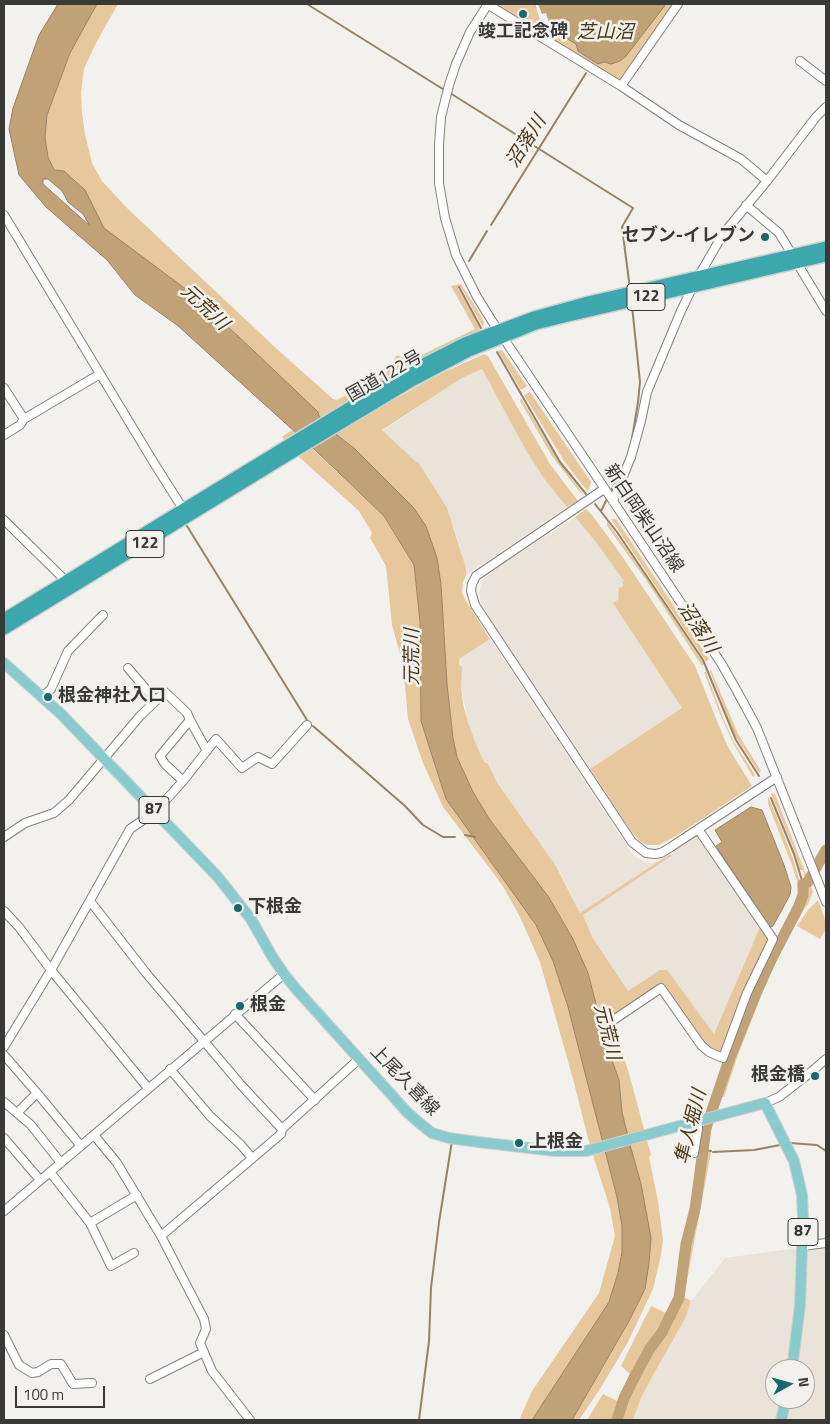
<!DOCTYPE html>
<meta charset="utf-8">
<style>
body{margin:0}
#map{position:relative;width:830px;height:1424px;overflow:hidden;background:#f3f1ee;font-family:"Titillium Web",sans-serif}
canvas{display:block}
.frame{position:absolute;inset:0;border:5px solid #393937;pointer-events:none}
.north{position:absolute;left:765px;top:1359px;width:50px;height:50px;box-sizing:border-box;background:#f3f1ee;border:1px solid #a9a7a5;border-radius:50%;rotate:83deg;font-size:14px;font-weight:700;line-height:20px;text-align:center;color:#393937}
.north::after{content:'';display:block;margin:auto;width:18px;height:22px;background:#1a686b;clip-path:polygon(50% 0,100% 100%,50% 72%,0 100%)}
.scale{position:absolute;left:15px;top:1386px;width:90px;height:22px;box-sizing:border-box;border:2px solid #393937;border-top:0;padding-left:6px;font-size:15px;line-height:18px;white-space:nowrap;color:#393937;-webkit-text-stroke:4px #f3f1ee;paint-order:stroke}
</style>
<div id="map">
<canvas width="830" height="1424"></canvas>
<div class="frame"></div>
<div class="north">N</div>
<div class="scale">100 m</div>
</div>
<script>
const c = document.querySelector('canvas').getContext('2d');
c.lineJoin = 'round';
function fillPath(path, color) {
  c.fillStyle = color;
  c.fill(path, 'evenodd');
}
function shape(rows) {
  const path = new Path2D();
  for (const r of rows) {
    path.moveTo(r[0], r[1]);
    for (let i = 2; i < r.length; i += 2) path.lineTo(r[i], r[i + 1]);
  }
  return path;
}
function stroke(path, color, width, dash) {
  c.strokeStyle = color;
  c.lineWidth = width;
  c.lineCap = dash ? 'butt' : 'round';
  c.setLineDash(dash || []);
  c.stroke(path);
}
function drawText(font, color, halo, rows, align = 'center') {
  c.font = font + ' "Titillium Web","Noto Sans JP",sans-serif';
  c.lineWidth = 5;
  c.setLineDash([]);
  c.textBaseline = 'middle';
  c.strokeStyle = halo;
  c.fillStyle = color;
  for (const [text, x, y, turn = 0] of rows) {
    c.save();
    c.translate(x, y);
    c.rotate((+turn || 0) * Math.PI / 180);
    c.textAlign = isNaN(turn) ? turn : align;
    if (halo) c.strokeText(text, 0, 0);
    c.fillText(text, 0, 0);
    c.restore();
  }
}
fillPath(shape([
 [482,369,538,469,567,507,466,575,466,568,454,528,416,463,382,431,462,378],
 [575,517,595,541,624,581,695,700,590,769,489,617,481,602,479,593,482,581,494,570],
 [490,639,633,855,645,862,652,863,660,860,697,836,701,837,760,927,714,1035,660,970,609,1005,586,926,568,888,556,866,498,784,488,764,484,762,474,742,468,722,461,686,461,668,459,665,459,659],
 [826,1245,826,1420,784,1420,790,1399,805,1399,805,1369,796,1369,805,1249],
 [797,1248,799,1250,796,1318,789,1369,775,1369,775,1399,783,1399,777,1420,633,1420,641,1398,652,1377,685,1319,691,1301,725,1258]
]), '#eae3da');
fillPath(shape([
 [97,4,118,4,96,43,84,69,81,92,82,113,85,134,92,163,102,181,127,208,278,350,333,399,337,400,385,374,397,355,409,361,475,329,451,286,461,284,481,316,484,323,483,327,461,287,458,288,480,328,479,331,416,361,334,410,341,417,352,423,354,422,438,375,484,354,488,356,550,464,578,501,567,507,545,480,527,452,482,369,462,378,382,430,416,462,418,462,447,508,466,568,466,575,463,582,462,593,466,601,490,639,459,659,459,665,462,667,461,686,463,704,468,722,475,742,484,762,488,764,498,784,556,866,580,913,670,854,671,856,583,915,592,937,628,991,660,970,667,970,714,1034,760,927,768,938,722,1052,719,1054,704,1044,662,985,612,1017,630,1077,651,1155,649,1157,658,1201,663,1240,661,1255,653,1289,627,1344,600,1389,579,1420,572,1420,629,1321,645,1289,630,1145,622,1112,619,1080,607,1046,588,973,573,939,548,896,490,820,473,792,457,757,453,739,447,684,441,584,437,558,413,507,355,449,337,435,255,352,195,296,104,228,85,190,64,171,54,170,48,157,45,138,47,115,70,53],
 [493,4,676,4,622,82,616,82],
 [502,350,527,386,521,390,498,351],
 [530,392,591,482,588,492,564,461,524,395],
 [521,398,560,463,584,495,579,491,552,456,520,401],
 [292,430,384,516,414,565,420,621,421,721,446,799,536,925,553,961,568,1007,617,1197,622,1226,623,1252,618,1273,609,1302,532,1420,519,1420,532,1391,599,1293,615,1236,610,1208,590,1146,573,1079,540,962,520,917,504,888,494,874,443,807,423,763,408,719,403,665,392,625,386,566,370,538,372,533,359,511,299,457,282,437],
 [586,509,592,515,622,556,695,666,717,721,728,747,752,786,676,836,659,845,647,845,641,842,636,837,629,828,590,769,682,708,613,603,619,599,618,596,619,587,620,588,624,585,622,582,624,581,595,541,575,517],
 [611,519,616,519,709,659,706,662],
 [607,521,648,579,704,664,702,666,646,580,607,526],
 [711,670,738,734,761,771,759,773,733,732,710,671],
 [704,672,706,672,724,720,734,742,755,775,753,777,733,743,720,714],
 [771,793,775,794,807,877,805,879,803,870,800,870,794,850],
 [768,796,777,817,793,859,802,889,802,895,789,925,759,981,746,1013,716,1094,713,1094,749,996,772,947,798,900,799,894,798,884,792,865,768,804],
 [809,882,813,892,808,904,804,909,781,951,763,991,738,1055,724,1097,721,1096,756,997,774,959,801,910,806,894,805,887],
 [818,900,826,922,826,929,820,939,797,926,808,910],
 [708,1152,711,1152,684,1297,691,1301,685,1319,652,1377,641,1398,633,1420,619,1420,627,1399,638,1376,652,1351,665,1333,674,1318,682,1296,691,1237],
 [651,1306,666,1313,639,1360,633,1376,618,1405,614,1420,587,1420,603,1394,617,1401,630,1374,621,1366]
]), '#e7c89d');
const water = shape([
 [58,4,97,4,70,53,47,115,45,138,48,157,54,170,64,171,85,190,104,228,195,296,255,352,318,412,319,416,337,435,355,449,413,507,426,526,437,558,441,584,447,684,453,738,457,757,473,792,490,820,548,896,573,939,588,973,607,1046,619,1080,622,1112,630,1145,641,1184,651,1238,649,1263,645,1289,629,1321,572,1420,532,1420,609,1302,618,1273,622,1252,622,1226,617,1197,568,1007,553,961,536,925,446,799,421,721,420,621,414,565,384,516,316,451,177,325,135,295,107,260,46,207,19,175,9,129,13,108,39,35,58,4],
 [43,179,48,179,62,191,68,202,83,214,90,226,43,184,43,179],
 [535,4,666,4,626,56,620,61,611,64,604,62,598,64,593,61,578,51,576,44,561,35,560,36,555,34,552,40,535,4],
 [751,807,762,810,784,865,791,887,790,895,773,926,770,927,716,846,722,842,715,830,751,807]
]);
fillPath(water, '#c1a277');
stroke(water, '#988264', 1);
fillPath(shape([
 [535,4,538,4,542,14,546,13,550,26,562,33,560,36,555,34,552,40,545,35]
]), '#f3f1ee');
stroke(shape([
 [307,4,446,91],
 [450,93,633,208,622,227,630,289],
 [491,225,586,73],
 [469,261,487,231],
 [459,287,481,328],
 [497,352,560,462,586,494],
 [610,493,626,460,631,445,638,402,640,382,632,306],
 [595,504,617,532,703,660,736,740,759,776],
 [601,511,608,497],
 [187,526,307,720],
 [313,726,405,806,423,825,443,837,455,837],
 [771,798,794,854,803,884],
 [465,835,475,837],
 [790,1143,817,1145,826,1151],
 [703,1150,711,1151],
 [713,1152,754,1150,780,1145],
 [419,1420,429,1341,431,1288,439,1222,452,1141]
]), '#988264', 2);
stroke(shape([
 [617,1420,624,1398,636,1374,649,1350,662,1332,679,1298,686,1244,695,1209,706,1128,729,1060,757,991,771,960,798,908,803,895,803,884,808,882,826,850]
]), '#c1a277', 11);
const minor = shape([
 [487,4,621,86,679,125,741,159,767,181],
 [488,4,470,32,456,64,449,85,441,117,439,145,439,183,445,218,456,255,477,297,492,321,613,501,721,663,737,691,757,728,826,902],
 [800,61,826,81],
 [621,86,678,4],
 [746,205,779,233,826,311],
 [4,215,154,463,185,512],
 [4,388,24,419,100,374],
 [4,435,20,425,24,419],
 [604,489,476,576,472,584,471,591,475,605,632,842,646,853,655,854,661,853,671,847,777,777],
 [613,501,631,457,641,421,647,392,681,311,693,286,723,234,767,181,816,117,826,107],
 [4,520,69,584],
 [128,668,156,701],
 [42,697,51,689,68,651,103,615],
 [190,720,207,751],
 [4,837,25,823,54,813,69,800,140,716,165,692,187,713,190,720,160,756,165,764,183,781],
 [90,901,146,973,242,1086,282,1129],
 [4,911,19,927,51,970,148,1088],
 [235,1014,315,1100],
 [615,1019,661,988,701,1045,709,1052,723,1058,747,993,773,939,698,829],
 [4,1047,51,970,130,829,155,812,183,781,216,739,242,768,258,757,272,764,307,725],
 [4,1055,37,1093,81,1146],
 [170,1069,210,1116,241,1145,252,1158],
 [4,1102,31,1125,61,1163],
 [765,1103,779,1097,811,1072,826,1059],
 [17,1113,37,1093],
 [94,1135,117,1163,161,1236,204,1319,206,1329,200,1343,212,1371,250,1420],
 [4,1138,40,1180],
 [694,1153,698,1129,698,1121],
 [50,1172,90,1223],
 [4,1211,284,974],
 [161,1236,281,1134,282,1129,359,1059],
 [802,1246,826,1243],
 [134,1253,111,1266,90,1223,137,1195],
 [4,1335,19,1365,32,1373,38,1372,51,1364,61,1364,73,1384,92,1383],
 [150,1379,204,1352]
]);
const major = shape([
 [4,663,61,714,217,876,251,919,273,958,284,974,296,989,407,1112,417,1121,432,1133,449,1138,478,1142,555,1151,586,1151,765,1103,794,1161,802,1195,803,1219,800,1305,792,1369],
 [781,1420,786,1399]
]);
const highway = shape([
 [4,619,406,373,465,343,534,317,588,302,826,247],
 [4,629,285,457,410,382,469,351,536,324,564,317,826,256]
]);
stroke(minor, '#83817f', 10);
stroke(major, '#cfcfcf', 12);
stroke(highway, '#cfcfcf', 14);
stroke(minor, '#fff', 8);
stroke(major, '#8acbce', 10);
stroke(highway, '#3ca8ae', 11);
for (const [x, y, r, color] of [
 [523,14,5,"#1a686b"],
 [765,237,5,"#1a686b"],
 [48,697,5,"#1a686b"],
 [238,908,5,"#1a686b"],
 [240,1006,5,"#1a686b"],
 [815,1076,5,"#1a686b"],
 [519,1143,5,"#1a686b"]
]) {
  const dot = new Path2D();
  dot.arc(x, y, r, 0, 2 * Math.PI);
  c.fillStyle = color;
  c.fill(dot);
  stroke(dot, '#f3f1ee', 2);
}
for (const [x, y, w] of [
 [646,297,38],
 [145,544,38],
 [154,810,30],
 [803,1232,30]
]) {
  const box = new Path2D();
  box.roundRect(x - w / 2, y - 13.5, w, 27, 4);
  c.fillStyle = '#f3f1ee';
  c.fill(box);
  stroke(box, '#393937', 1);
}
drawText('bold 16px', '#393937', null, [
 ["122",646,297],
 ["122",145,544],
 ["87",154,810],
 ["87",803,1232]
]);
drawText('bold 18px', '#393937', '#f3f1ee', [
 ["竣工記念碑",523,33,"center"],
 ["セブン-イレブン",755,237,"right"],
 ["根金神社入口",58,697],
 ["下根金",248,908],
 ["根金",250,1006],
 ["根金橋",805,1076,"right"],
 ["上根金",529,1143]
], 'left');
drawText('18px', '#393937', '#f3f1ee', [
 ["国道122号",385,377,-30],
 ["新白岡柴山沼線",643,519,56],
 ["上尾久喜線",404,1081,46]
]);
drawText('italic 19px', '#4d3613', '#f3f1ee', [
 ["芝山沼",605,33],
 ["沼落川",527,142,-58],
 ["元荒川",204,308,43],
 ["沼落川",697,628,57],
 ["元荒川",413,657,-90],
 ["元荒川",606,1032,76],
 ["隼人堀川",692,1127,-76]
]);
</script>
